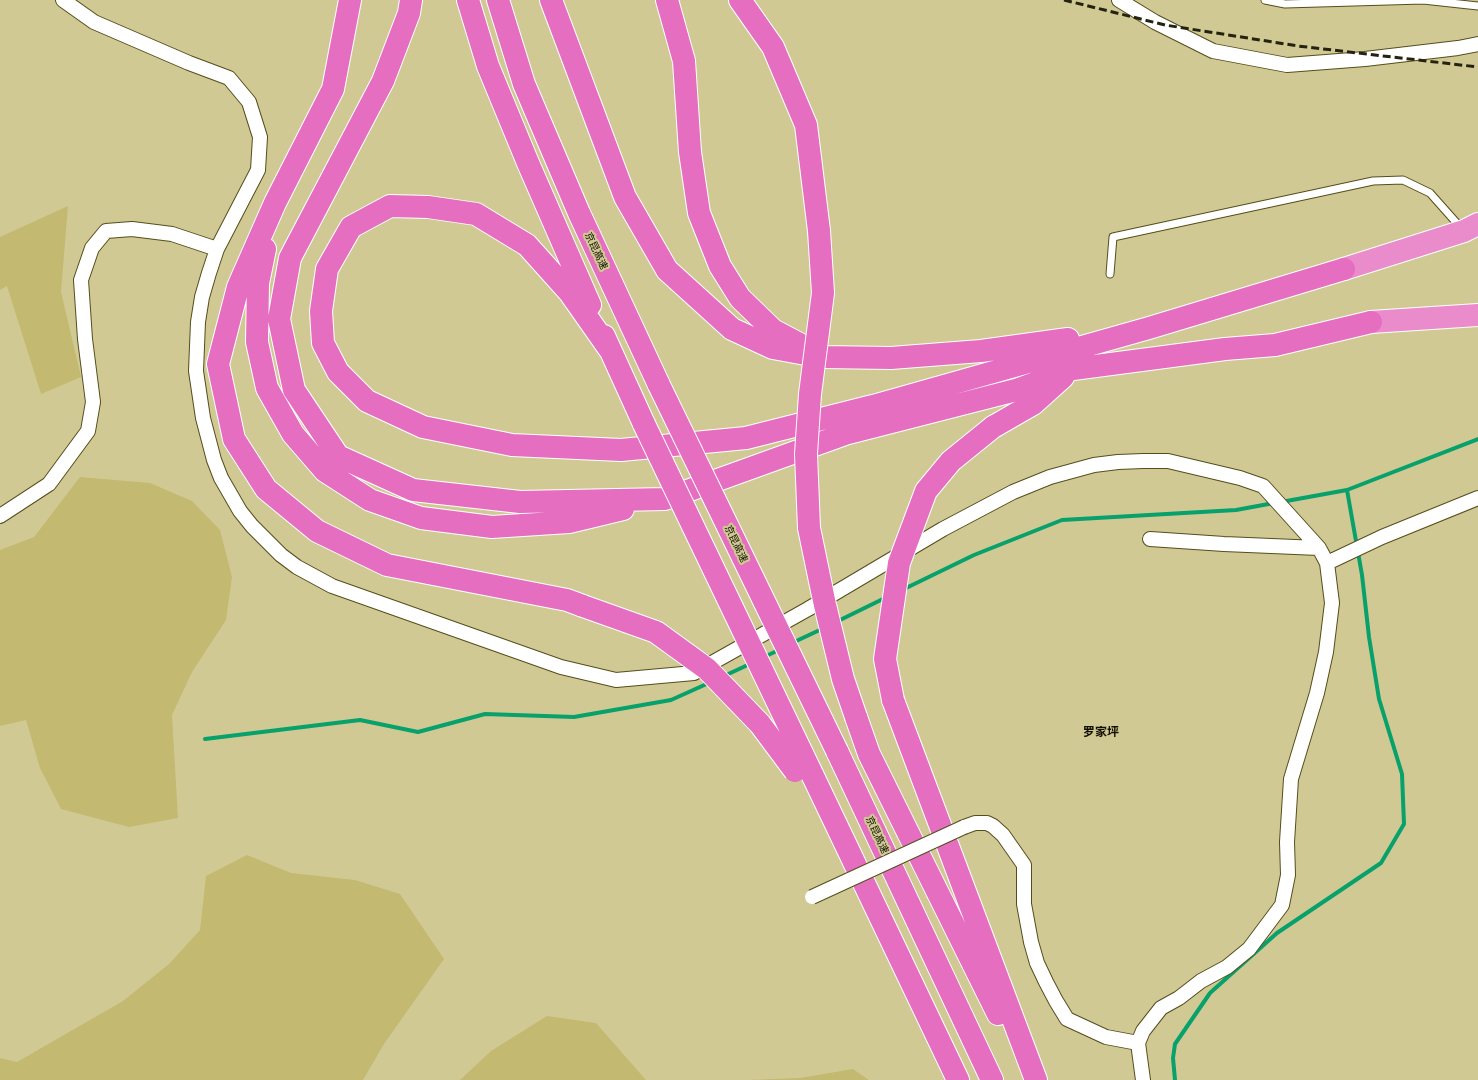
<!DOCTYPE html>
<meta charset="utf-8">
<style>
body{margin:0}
canvas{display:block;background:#d0c994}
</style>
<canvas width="1478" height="1080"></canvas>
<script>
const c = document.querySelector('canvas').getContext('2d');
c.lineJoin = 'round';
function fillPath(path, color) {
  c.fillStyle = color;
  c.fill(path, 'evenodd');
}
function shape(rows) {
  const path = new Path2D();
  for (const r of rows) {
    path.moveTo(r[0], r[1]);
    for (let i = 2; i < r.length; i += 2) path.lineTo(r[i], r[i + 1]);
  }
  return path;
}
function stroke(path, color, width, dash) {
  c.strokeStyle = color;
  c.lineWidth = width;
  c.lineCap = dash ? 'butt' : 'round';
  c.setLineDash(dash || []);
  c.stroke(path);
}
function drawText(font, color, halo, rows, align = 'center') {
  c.font = font + ' "Public Sans","Noto Sans SC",sans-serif';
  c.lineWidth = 4;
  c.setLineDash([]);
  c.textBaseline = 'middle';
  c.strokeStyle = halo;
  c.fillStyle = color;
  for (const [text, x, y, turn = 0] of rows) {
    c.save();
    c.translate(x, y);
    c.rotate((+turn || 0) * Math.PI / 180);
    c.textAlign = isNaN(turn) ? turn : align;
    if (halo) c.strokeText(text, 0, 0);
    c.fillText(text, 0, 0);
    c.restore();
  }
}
fillPath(shape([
 [68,206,61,292,81,377,41,394,7,286,0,290,0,237],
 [80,477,150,483,192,501,220,530,232,577,226,620,192,672,172,715,178,818,129,827,61,809,40,768,26,720,0,726,0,550,34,537],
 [247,855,291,873,355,880,400,894,444,959,384,1044,363,1080,0,1080,0,1058,17,1062,123,1001,169,964,200,930,206,876],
 [547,1016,596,1023,646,1080,460,1080,491,1051],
 [853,1069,869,1080,748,1080,800,1078]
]), '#c4b970');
stroke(shape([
 [1281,502,1347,490,1478,439],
 [902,590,974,555,1062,520,1236,510,1274,503],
 [836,622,887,597],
 [792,643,824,628],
 [764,657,781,649],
 [724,676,752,663],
 [205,739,360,720,418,732,485,714,574,717,671,700,711,682],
 [1175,1080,1173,1058,1175,1044,1210,993,1277,933,1381,863,1404,824,1402,774,1379,699,1369,637,1362,575,1347,490]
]), '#08a06b', 4);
const service = shape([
 [1265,0,1285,4,1423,0,1478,6],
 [1110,274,1113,237,1373,181,1403,180,1430,193,1462,229]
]);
const minor = shape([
 [63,0,94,22,189,63,229,78,249,102,260,137,258,170,217,249,209,273,202,297,198,322,196,371,203,418,214,460,221,478,240,511,252,526,281,555,297,567,332,586,561,667,616,680,694,673,808,609,943,529,1013,492,1050,477,1094,465,1118,462,1143,461,1168,461,1240,478,1263,486,1319,548,1327,563,1332,603,1326,652,1317,693,1291,779,1287,842,1288,875,1282,905,1249,949,1227,967,1201,981,1179,998,1161,1008,1143,1031,1138,1043,1143,1080],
 [1119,0,1155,22,1213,51,1287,65,1365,59,1458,48,1478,44],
 [0,516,49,484,88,431,93,402,85,339,81,280,92,248,106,231,132,229,172,234,217,249],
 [1150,539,1224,544,1319,548],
 [1327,563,1382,537,1478,498],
 [964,827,975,823,987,823,993,826,1003,835,1024,865,1024,904,1031,942,1037,963,1046,982,1056,1001,1067,1019,1106,1037,1138,1043]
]);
const trunk = shape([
 [1344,269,1464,231,1478,224],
 [1371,322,1478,315]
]);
const motorway = shape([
 [350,0,333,89,275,203,238,287,218,364,234,439,266,489,317,531,387,565,567,600,583,606],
 [411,0,409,13,383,81,290,258,279,319,294,390,338,456,413,490,520,502,665,499,848,433,1016,390,1073,369,1225,349,1275,345,1371,322],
 [468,0,488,66,528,163,590,305],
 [498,0,524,84,579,213,659,385],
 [551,0,625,197,667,270,732,329,773,348,822,357,891,358,981,351,1068,339],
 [667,0,684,61,690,152,699,213,720,266,740,298,773,330,807,348],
 [740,0,773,47,806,125,819,231],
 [265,249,258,283,257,342,267,388,293,434,325,471,370,500,421,518,492,527,569,522,623,509],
 [604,336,644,424],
 [610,350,570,293,527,245,476,214,428,207,390,206,351,227,327,269,321,311,323,343,338,372,367,401,423,427,512,445,621,450,746,438,873,406,1149,328,1344,269],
 [993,427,1033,404,1063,377],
 [893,700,1036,1080],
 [856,717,869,754,998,1014],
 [837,751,992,1080],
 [812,774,958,1080]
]);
stroke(service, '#554e1b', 9);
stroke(minor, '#554e1b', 16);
stroke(trunk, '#fff', 24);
stroke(motorway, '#fff', 24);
stroke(service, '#fff', 7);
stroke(minor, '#fff', 14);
stroke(trunk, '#ea8bcc', 22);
stroke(motorway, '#e56ec0', 22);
stroke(shape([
 [1064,0,1165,25,1298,46,1478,67]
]), '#25220f', 3, [8, 4]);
const minorBridge = shape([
 [812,897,964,827]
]);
const motorwayBridge = shape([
 [819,231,823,293,810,394,806,454,809,528,825,605,843,679,856,717],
 [659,385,837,751],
 [644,424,812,774],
 [583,606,656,632,707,669,760,724,795,771],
 [893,700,885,659,899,563,926,491,951,461,993,427]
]);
stroke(minorBridge, '#554e1b', 16, []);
stroke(motorwayBridge, '#fff', 24, []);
stroke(minorBridge, '#fff', 14);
stroke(motorwayBridge, '#e56ec0', 22);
drawText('10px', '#120f00', '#d0c994', [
 ["京昆高速",596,251,65],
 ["京昆高速",736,544,64],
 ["京昆高速",877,835,65]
]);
drawText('bold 12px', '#120f00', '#d0c994', [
 ["罗家坪",1101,732]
]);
</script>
